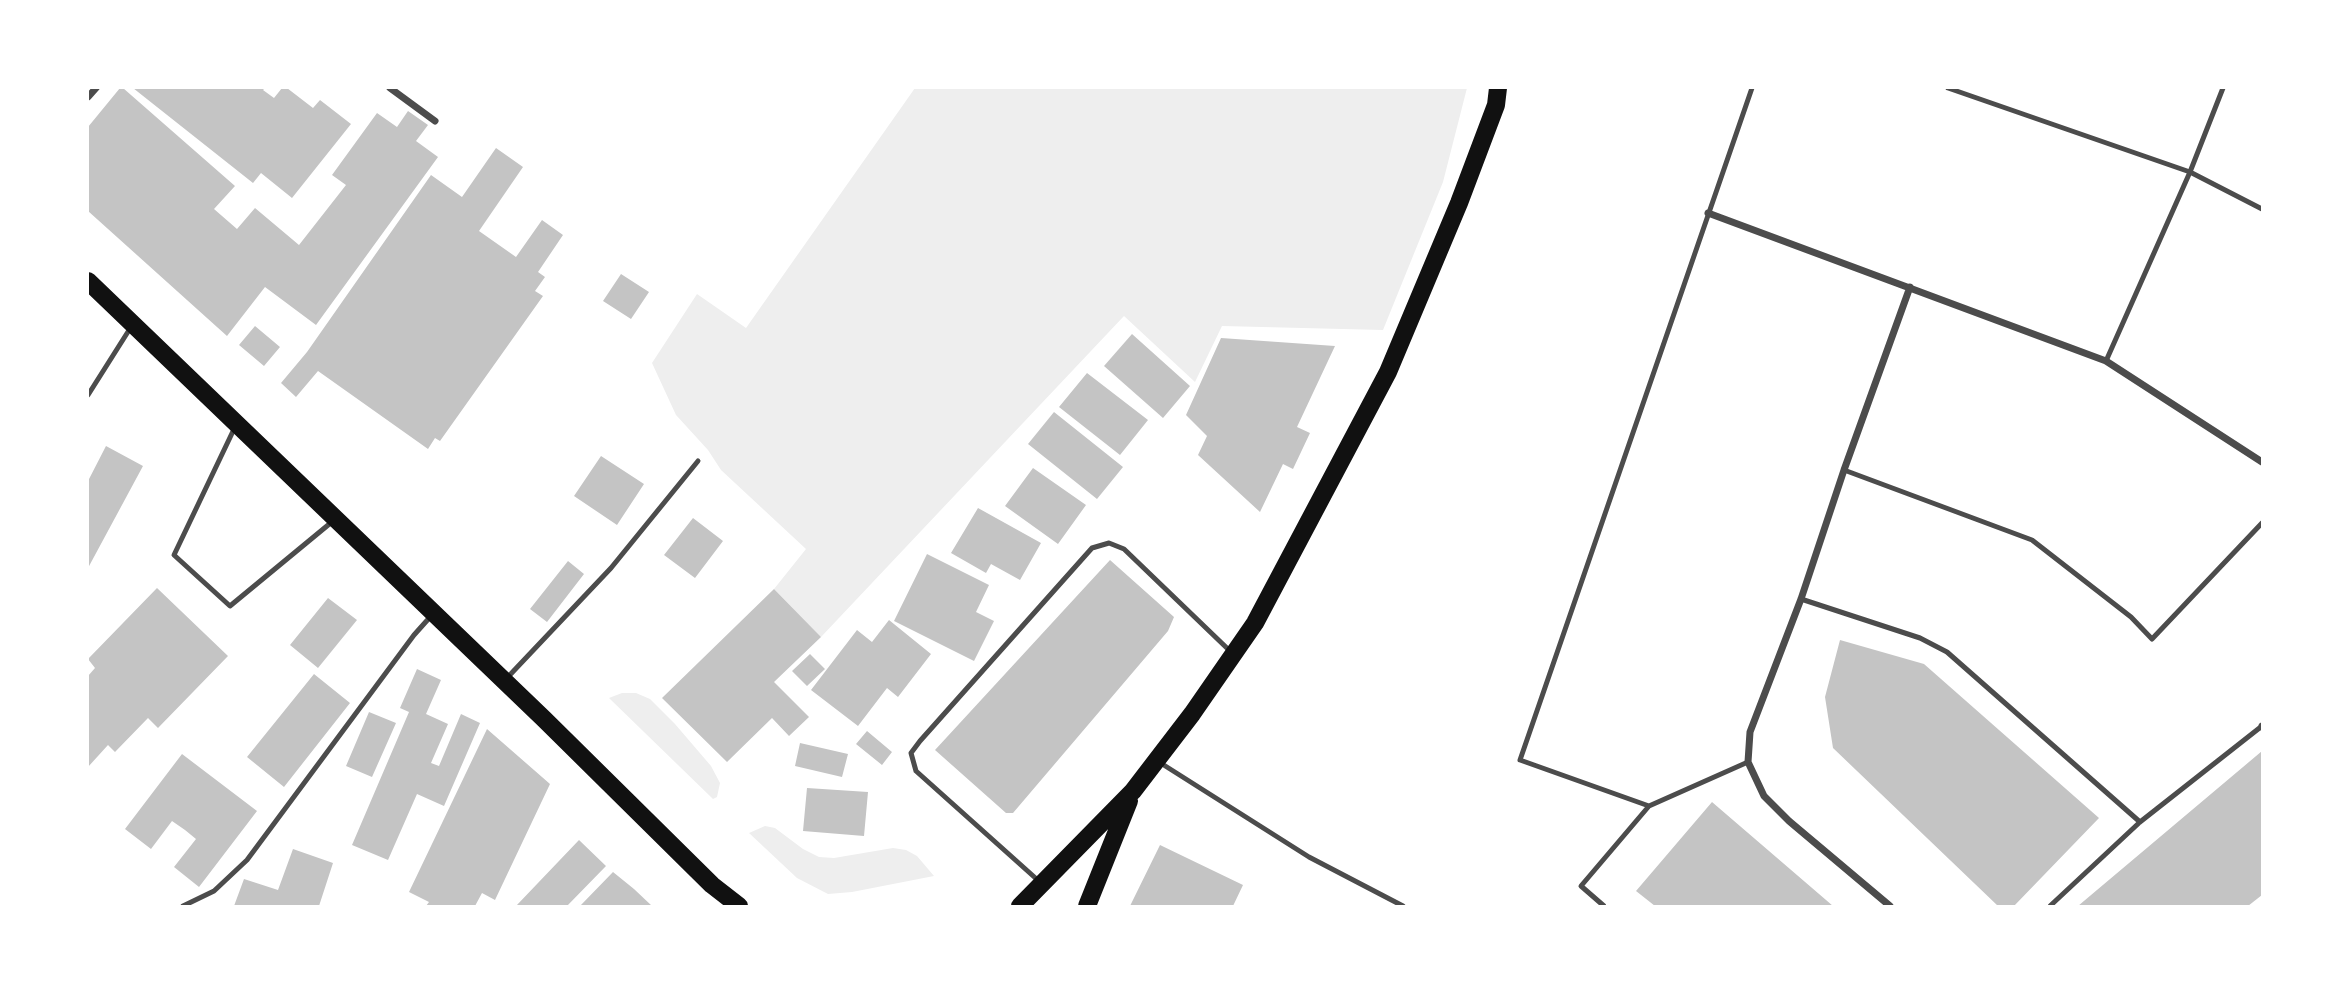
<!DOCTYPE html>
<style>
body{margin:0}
#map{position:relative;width:2350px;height:994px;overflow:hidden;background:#fff;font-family:Literata,serif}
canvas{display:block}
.frame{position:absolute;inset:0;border:89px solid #fff;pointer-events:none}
</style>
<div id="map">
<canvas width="2350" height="994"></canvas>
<div class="frame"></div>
</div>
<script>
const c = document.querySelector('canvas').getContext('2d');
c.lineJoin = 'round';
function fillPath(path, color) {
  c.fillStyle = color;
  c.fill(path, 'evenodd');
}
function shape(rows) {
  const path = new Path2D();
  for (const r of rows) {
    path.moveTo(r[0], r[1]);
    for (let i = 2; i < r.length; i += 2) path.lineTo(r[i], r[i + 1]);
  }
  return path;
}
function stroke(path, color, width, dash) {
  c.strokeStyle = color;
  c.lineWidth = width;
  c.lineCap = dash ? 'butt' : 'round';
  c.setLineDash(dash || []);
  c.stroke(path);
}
fillPath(shape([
 [915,88,1467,88,1443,182,1383,330,1222,326,1195,382,1124,316,821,637,774,589,806,549,721,470,708,450,676,415,652,363,697,294,746,328],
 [622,693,636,693,650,699,675,724,711,766,720,783,717,797,713,799,609,698],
 [765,826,775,828,803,849,819,857,834,858,893,848,906,850,917,856,934,876,852,892,828,894,797,878,749,833]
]), '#eee');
fillPath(shape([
 [120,88,123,88,235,186,214,209,237,229,255,208,299,245,346,185,332,175,377,113,397,127,408,111,428,125,416,141,438,157,316,325,265,287,227,336,88,211,88,127],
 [133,88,265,88,263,90,274,98,282,88,287,88,313,108,320,100,351,124,292,198,261,173,253,183],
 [496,148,523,167,479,231,516,257,542,220,563,235,538,272,545,277,535,291,543,296,440,441,435,438,428,449,318,371,296,397,281,383,307,352,431,175,462,197],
 [621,274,649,292,631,319,603,301],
 [255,326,280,347,264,366,239,345],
 [1132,334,1190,386,1163,418,1104,366],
 [1221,338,1335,346,1297,427,1310,433,1293,469,1283,464,1260,512,1198,455,1207,436,1186,415],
 [1087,373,1148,420,1120,455,1059,407],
 [1054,412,1123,467,1097,499,1028,444],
 [106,446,143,466,88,568,88,481],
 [601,456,644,484,617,525,574,496],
 [1033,468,1086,505,1058,544,1005,506],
 [978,508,1041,543,1020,580,991,564,986,573,951,553],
 [693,518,723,541,695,578,664,555],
 [927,554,989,585,976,612,994,621,974,661,894,621],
 [1110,560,1174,617,1168,631,1013,813,1006,813,935,750],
 [568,561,584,574,547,622,530,609],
 [157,588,228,656,158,728,148,718,115,752,108,745,88,767,88,676,95,668,88,659],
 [774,589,821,637,774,682,809,717,789,736,772,718,727,762,662,698],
 [328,598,357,620,318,668,290,645],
 [889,620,931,654,898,697,887,688,858,726,811,690,857,630,872,642],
 [1840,640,1924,664,2099,818,2014,906,1998,906,1833,748,1825,697],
 [810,654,825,669,807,686,792,671],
 [417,669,441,680,426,714,448,724,431,763,439,766,461,714,480,723,444,806,417,794,388,860,352,845,409,712,400,708],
 [314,674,350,703,284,787,247,757],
 [369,712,396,723,372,777,346,766],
 [487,729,550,784,495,900,482,893,475,906,426,906,429,902,409,892],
 [867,731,892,752,882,765,856,744],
 [800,743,848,754,842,777,795,766],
 [2262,751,2262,895,2248,906,2078,906],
 [182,754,257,811,199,887,174,867,196,839,185,830,172,821,151,849,125,829],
 [807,788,868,792,864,836,803,831],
 [1712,802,1833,906,1655,906,1636,891],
 [579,840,606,866,567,906,516,906],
 [1160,845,1243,885,1233,906,1130,906],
 [293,849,333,863,319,906,234,906,244,879,278,890],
 [613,872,634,889,652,906,580,906]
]), '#c4c4c4');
stroke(shape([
 [1948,88,2190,172,2262,209],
 [2106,361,2190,172,2223,88],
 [88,395,131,327],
 [235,427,174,555,230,606,333,521],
 [1844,470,2032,540,2131,617,2152,639,2262,523],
 [1801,599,1920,638,1947,652,2140,822],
 [506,679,611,568,698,461],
 [1159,762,1309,857,1403,906],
 [1649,806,1520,760,1752,88],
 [1041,883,916,771,911,753,920,741,1092,548,1109,543,1124,549,1231,652],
 [183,906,214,891,247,860,414,635,431,616],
 [1604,906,1581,886,1649,806,1748,762],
 [2050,906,2140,822,2262,726]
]), '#4c4c4c', 5);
stroke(shape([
 [390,88,435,121],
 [88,97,96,88],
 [1708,213,2106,361,2262,462],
 [2262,726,2262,727],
 [1890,906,1789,821,1764,796,1748,762,1750,732,1801,599,1844,470,1910,287]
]), '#4c4c4c', 7);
stroke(shape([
 [88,281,544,719,712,885,739,906],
 [1020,906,1133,791,1192,714,1255,623,1388,372,1459,203,1496,105,1498,88],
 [1087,906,1129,801]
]), '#111', 18);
</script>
